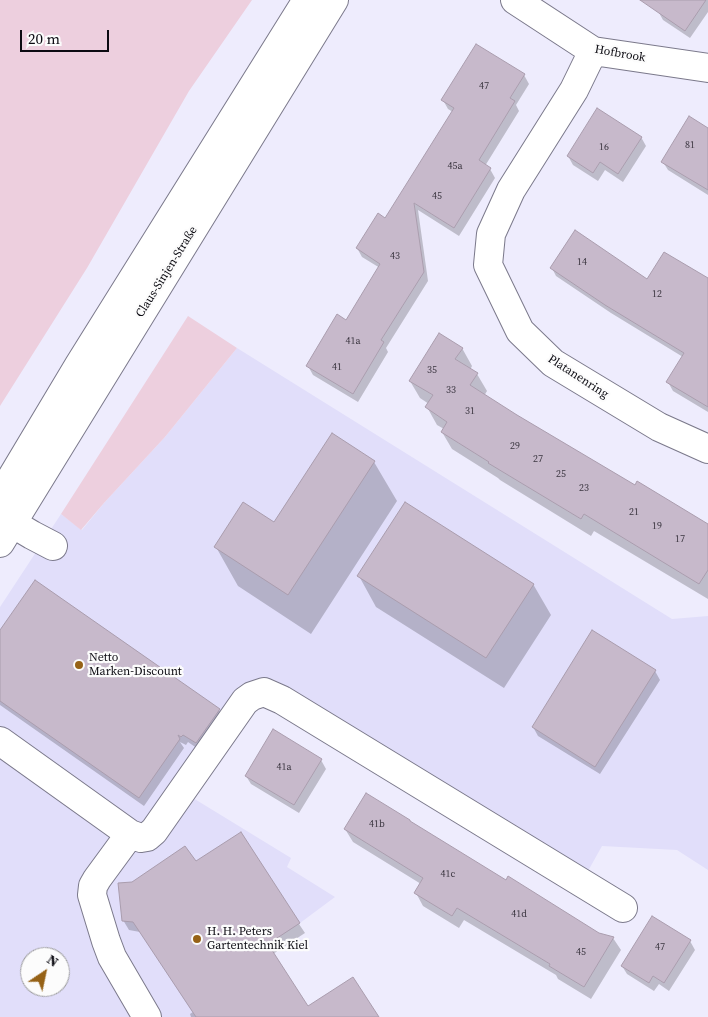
<!DOCTYPE html>
<meta charset="utf-8">
<style>
body{margin:0}
#map{position:relative;width:708px;height:1017px;overflow:hidden;background:#eeecfd;font-family:"Source Serif 4",serif}
canvas{display:block}
.north{position:absolute;left:20px;top:947px;width:50px;height:50px;box-sizing:border-box;background:#fcfcfc;border:1px solid #9c9c9e;border-radius:50%;rotate:34deg;font-size:14px;font-weight:700;line-height:20px;text-align:center;color:#0c0b12}
.north::after{content:'';display:block;margin:auto;width:18px;height:22px;background:#966217;clip-path:polygon(50% 0,100% 100%,50% 72%,0 100%)}
.scale{position:absolute;left:20px;top:30px;width:89px;height:22px;box-sizing:border-box;border:2px solid #0c0b12;border-top:0;padding-left:6px;font-size:15px;line-height:18px;white-space:nowrap;color:#0c0b12;-webkit-text-stroke:4px #fcfcfc;paint-order:stroke}
</style>
<div id="map">
<canvas width="708" height="1017"></canvas>
<div class="north">N</div>
<div class="scale">20 m</div>
</div>
<script>
const c = document.querySelector('canvas').getContext('2d');
c.lineJoin = 'round';
function fillPath(path, color) {
  c.fillStyle = color;
  c.fill(path, 'evenodd');
}
function shape(rows) {
  const path = new Path2D();
  for (const r of rows) {
    path.moveTo(r[0], r[1]);
    for (let i = 2; i < r.length; i += 2) path.lineTo(r[i], r[i + 1]);
  }
  return path;
}
function stroke(path, color, width, dash) {
  c.strokeStyle = color;
  c.lineWidth = width;
  c.lineCap = dash ? 'butt' : 'round';
  c.setLineDash(dash || []);
  c.stroke(path);
}
function drawText(font, color, halo, rows, align = 'center') {
  c.font = font + ' "Source Serif 4",serif';
  c.lineWidth = 4.5;
  c.setLineDash([]);
  c.textBaseline = 'middle';
  c.strokeStyle = halo;
  c.fillStyle = color;
  for (const [text, x, y, turn = 0] of rows) {
    c.save();
    c.translate(x, y);
    c.rotate((+turn || 0) * Math.PI / 180);
    c.textAlign = isNaN(turn) ? turn : align;
    if (halo) c.strokeText(text, 0, 0);
    c.fillText(text, 0, 0);
    c.restore();
  }
}
fillPath(shape([
 [237,348,672,619,708,616,708,870,677,850,602,846,588,871,273,679,193,798,291,858,287,867,335,897,300,923,268,944,291,1017,0,1017,0,607,61,514,82,530,104,503,165,437],
 [30,957,60,957,60,987,30,987]
]), '#e1defa');
fillPath(shape([
 [0,0,252,0,189,91,87,268,0,406],
 [188,316,237,348,165,437,104,503,81,530,61,514]
]), '#edcfde');
fillPath(shape([
 [665,0,708,0,708,12,690,38,663,20,658,11],
 [524,75,529,84,516,105,519,111,485,166,490,169,495,178,459,236,418,210,428,281,386,348,388,352,358,402,313,375,308,366,347,321,380,268,362,257,357,248,386,220,453,112,448,109,443,100],
 [708,129,708,195,668,170,663,162],
 [641,137,646,146,623,182,605,170,598,181,573,165,568,156],
 [552,268,648,281,708,313,708,412,673,391,668,382,683,357,611,313,556,276],
 [462,348,472,366,470,370,477,374,487,391,484,396,636,486,708,526,708,599,594,531,591,536,500,480,498,478,452,449,442,432,444,429,437,425,427,407,429,404,420,398,410,381],
 [374,462,397,501,311,634,238,586,216,547,275,524],
 [359,576,533,584,551,615,504,688,376,607],
 [0,632,219,710,224,719,201,751,188,742,186,745,180,742,184,748,144,806,0,705],
 [655,671,660,680,600,774,538,736,533,727],
 [273,731,321,760,326,769,299,813,251,784,246,776],
 [411,823,507,882,599,934,613,938,621,950,591,999,558,979,556,975,464,920,459,928,423,906,416,893,421,884,353,842,345,829],
 [195,863,299,924,305,933,273,954,308,1008,377,1017,191,1017,190,1014,193,1012,140,932,129,930,123,920,133,883],
 [690,941,695,950,669,991,659,984,654,991,627,974,622,966]
]), '#0003');
const building = shape([
 [640,0,706,0,685,31,640,0],
 [476,44,525,74,510,98,515,101,479,160,491,168,454,228,414,203,424,272,381,340,384,342,353,394,306,366,337,314,346,320,380,264,356,248,378,213,385,218,454,108,441,100,476,44],
 [597,108,642,137,618,174,600,162,593,173,567,156,597,108],
 [689,116,708,128,708,190,661,162,689,116],
 [575,230,647,279,664,252,708,278,708,407,666,382,684,353,605,305,550,268,575,230],
 [439,333,463,348,455,359,478,373,470,385,517,415,635,485,637,481,708,524,708,570,699,584,584,514,581,519,488,463,489,462,441,432,447,422,425,407,433,395,409,381,439,333],
 [332,433,375,461,288,595,214,547,243,502,274,522,332,433],
 [405,502,534,584,486,658,357,576,405,502],
 [35,580,220,709,196,743,183,735,181,737,178,735,180,739,139,798,0,701,0,630,35,580],
 [592,630,656,670,595,767,532,727,592,630],
 [273,729,322,759,294,805,245,776,273,729],
 [366,793,410,820,410,821,506,880,508,876,599,933,614,937,584,987,549,966,550,964,457,908,452,916,414,893,423,878,344,829,366,793],
 [241,832,300,923,268,944,308,1006,353,977,379,1017,196,1017,133,922,122,921,118,883,132,882,185,846,196,861,241,832],
 [652,916,691,940,664,983,653,976,649,983,621,966,652,916]
]);
fillPath(building, '#c7b9cb');
stroke(building, '#aa9dae', 1);
const minor = shape([
 [515,0,593,51,708,68],
 [593,51,574,90,511,190,491,234,488,265,520,331,553,363,659,427,708,449],
 [0,497,79,365,307,0],
 [0,516,32,535,53,546],
 [0,543,334,0],
 [0,741,130,834,141,838,147,837,154,831,245,701,252,696,264,692,282,700,623,908],
 [130,834,97,879,93,886,92,895,106,941,112,957,147,1017]
]);
stroke(minor, '#7b798b', 30);
stroke(minor, '#fff', 28);
for (const [x, y, r, color] of [
 [79,665,5,"#966217"],
 [197,939,5,"#966217"]
]) {
  const dot = new Path2D();
  dot.arc(x, y, r, 0, 2 * Math.PI);
  c.fillStyle = color;
  c.fill(dot);
  stroke(dot, '#fcfcfc', 2);
}
drawText('10px', '#3b3640', null, [
 ["47",484,86],
 ["81",690,145],
 ["16",604,147],
 ["45a",455,166],
 ["45",437,196],
 ["43",395,256],
 ["14",582,262],
 ["12",657,294],
 ["41a",353,341],
 ["41",337,367],
 ["35",432,370],
 ["33",451,390],
 ["31",470,411],
 ["29",515,446],
 ["27",538,459],
 ["25",561,474],
 ["23",584,488],
 ["21",634,512],
 ["19",657,526],
 ["17",680,539],
 ["41a",284,767],
 ["41b",377,824],
 ["41c",448,874],
 ["41d",519,914],
 ["47",660,947],
 ["45",581,952]
]);
drawText('12px', '#0c0b12', '#fcfcfc', [
 ["Hofbrook",620,54,10],
 ["Claus-Sinjen-Straße",167,272,-58],
 ["Platanenring",578,377,33]
]);
drawText('12px', '#0c0b12', '#fcfcfc', [
 ["Netto",89,658],
 ["Marken-Discount",89,672],
 ["H. H. Peters",207,932],
 ["Gartentechnik Kiel",207,946]
], 'left');
</script>
